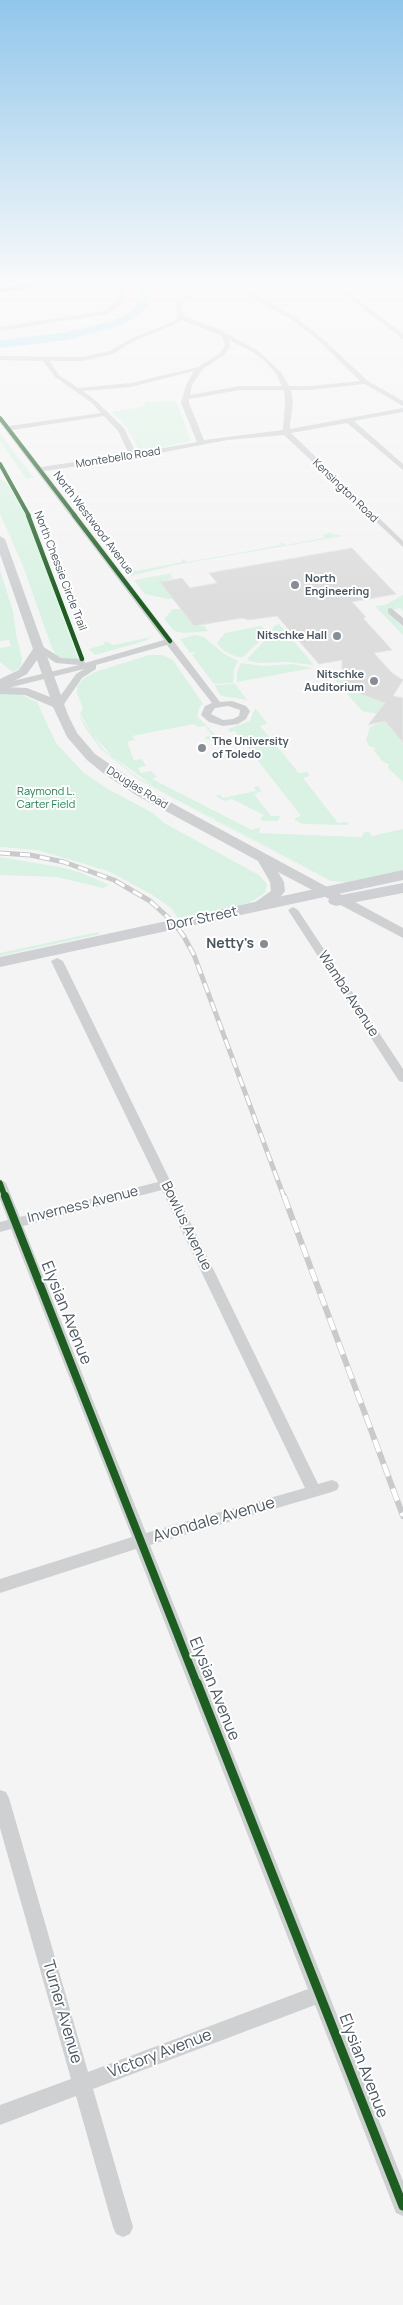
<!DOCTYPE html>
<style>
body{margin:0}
canvas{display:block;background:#f4f4f4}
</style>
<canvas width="403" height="2305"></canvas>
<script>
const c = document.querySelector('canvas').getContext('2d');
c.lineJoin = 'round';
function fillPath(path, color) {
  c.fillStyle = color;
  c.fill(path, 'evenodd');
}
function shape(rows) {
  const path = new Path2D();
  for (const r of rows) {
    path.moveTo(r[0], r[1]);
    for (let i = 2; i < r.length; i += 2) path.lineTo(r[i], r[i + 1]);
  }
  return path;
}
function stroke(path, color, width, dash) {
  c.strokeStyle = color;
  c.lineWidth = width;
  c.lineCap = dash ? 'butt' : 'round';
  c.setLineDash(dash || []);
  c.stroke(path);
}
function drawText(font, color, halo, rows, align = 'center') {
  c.font = font + ' Manrope,sans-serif';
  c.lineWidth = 4;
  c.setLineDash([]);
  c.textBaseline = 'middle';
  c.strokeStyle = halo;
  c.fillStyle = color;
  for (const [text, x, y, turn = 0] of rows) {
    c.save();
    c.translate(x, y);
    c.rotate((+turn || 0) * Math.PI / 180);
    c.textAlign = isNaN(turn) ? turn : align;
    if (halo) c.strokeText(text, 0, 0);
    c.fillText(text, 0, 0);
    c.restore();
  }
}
fillPath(shape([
 [176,401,191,441,140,452,126,426,112,412,144,406,146,402],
 [0,433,34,478,27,479,25,477,0,441],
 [0,479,6,482,24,510,78,659,63,659,57,656,52,648,23,566,0,514],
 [329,533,343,536,175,565,131,576,125,569,133,568,136,571,182,562,182,559,187,562,239,553,281,545,280,543,282,542,286,545,324,538,323,535],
 [0,570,13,611,16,634,22,658,21,668,13,672,0,662,0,648,11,646,9,640,0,641],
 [174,573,170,575,173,578,160,582,173,599,168,599,145,594,134,580],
 [403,595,403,611,400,608,388,611,403,627,403,635,375,606,385,605],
 [173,609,181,609,194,626,204,626,208,631,184,633,174,631,164,619],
 [279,624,314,665,287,662,260,663,248,661,248,658,270,635,274,626],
 [261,626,266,630,264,637,243,657,237,657,224,651,217,643,225,633],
 [195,635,204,637,224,654,238,661,234,669,233,683,214,684,192,655,195,654,194,652,190,653,180,639],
 [151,637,145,641,95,655,89,649,103,645,105,643,104,641,114,645],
 [149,655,163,655,173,660,203,704,200,706,197,716,217,737,213,740,205,739,205,737,212,735,205,726,197,727,194,724,132,736,135,740,127,742,134,760,142,759,146,766,138,768,141,773,151,771,157,777,152,779,252,830,260,827,259,833,358,837,362,837,364,832,369,832,372,836,403,829,403,870,348,882,331,881,155,787,112,756,93,735,80,714,83,708,77,693,77,686,83,679,95,672],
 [241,663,263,666,293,664,313,668,237,682,237,672],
 [342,671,343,678,352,688,361,694,384,701,382,710,378,714,362,711,333,677],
 [235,684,247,700,222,696,218,692,215,685],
 [9,693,24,693,24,696,37,702,56,743,84,773,108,789,153,813,164,823,259,875,267,884,265,893,249,903,178,918,171,908,151,894,108,871,37,850,0,847,0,694],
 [255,708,267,723,260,726,299,773,308,772,309,776,303,778,338,823,347,822,349,825,302,824,295,820,295,818,301,816,235,731,230,732,228,729,250,721],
 [78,714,103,749,137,777,330,882,138,779,101,749,86,729],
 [385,721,403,744,403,782,388,768,389,764,383,762,374,751,375,748,369,746,366,740,370,727],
 [258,786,262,791,254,794,271,816,280,816,278,821,263,821,260,819,264,815,232,799,224,801,216,796,219,794,223,798,256,791,254,787],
 [0,857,60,867,82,873,109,885,103,888,57,877,0,875],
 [98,932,100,934,0,956,0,953]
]), '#d9f2e3');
fillPath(shape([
 [137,281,148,281,150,284,151,292,148,305,138,316,121,325,67,340,0,348,0,340,67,332,113,321,130,312,136,304,139,292,137,281]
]), '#aee2f0');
const building = shape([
 [352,548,396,594,352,602,366,617,363,618,392,650,374,653,392,673,403,680,393,696,403,698,403,743,385,721,368,725,385,703,361,694,348,685,342,673,342,660,319,664,277,616,249,620,242,618,194,626,160,582,182,578,190,588,217,583,209,573,352,548]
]);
fillPath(building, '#ddddde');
stroke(building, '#e5e6e7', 1);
fillPath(shape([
 [108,281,114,281,126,295,124,302,108,314,0,331,0,327,104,311,119,300,120,295,108,281],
 [212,281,220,281,181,304,184,316,216,328,257,350,281,372,289,386,311,386,360,381,318,340,290,318,243,293,227,281,234,281,247,291,294,316,322,338,368,381,403,401,403,406,401,405,365,384,311,390,291,390,293,402,290,425,290,429,403,408,403,412,354,421,403,464,403,470,347,423,291,433,403,541,403,547,284,435,227,440,134,458,44,471,220,702,232,701,246,706,250,711,246,719,238,724,223,726,209,722,201,715,205,706,212,703,167,645,96,665,96,669,82,678,62,707,59,708,54,705,76,674,84,669,0,690,0,684,79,665,56,663,36,650,36,646,42,646,61,658,81,659,84,660,85,663,164,640,0,423,0,416,9,426,101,413,92,403,55,377,43,361,0,360,0,356,83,357,109,351,132,338,172,322,178,317,176,302,212,281],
 [182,320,222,336,225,346,220,353,198,367,131,383,78,388,59,375,50,361,83,361,113,354,136,340,176,324,182,320],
 [229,340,253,352,266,362,276,374,282,386,240,386,190,395,192,385,203,369,224,355,230,347,229,340],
 [194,371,186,385,181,403,197,442,136,453,124,428,96,401,83,391,131,387,194,371],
 [240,390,284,390,285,402,283,430,204,440,189,403,189,399,240,390],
 [104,416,118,431,129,454,41,467,12,430,104,416],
 [228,706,240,710,239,716,233,719,223,720,211,714,215,708,228,706],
 [327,281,334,281,403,334,403,339,327,281],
 [391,608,403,618,403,626,388,613,388,609,391,608],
 [293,907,298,910,403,1069,403,1082,399,1081,288,910,293,907],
 [57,958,63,961,318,1484,332,1480,337,1482,339,1486,337,1490,332,1492,150,1545,403,2181,403,2216,396,2213,315,2005,93,2089,133,2227,130,2234,123,2237,116,2234,113,2227,76,2096,0,2125,0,2105,71,2079,0,1828,0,1790,6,1792,9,1798,88,2072,308,1989,136,1549,0,1593,0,1579,132,1537,11,1229,0,1232,0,1222,8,1220,0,1199,0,1179,6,1183,20,1217,158,1182,51,961,57,958],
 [162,1190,305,1488,146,1533,23,1226,162,1190]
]), '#ced0d2');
fillPath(shape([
 [0,536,5,539,68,715,77,733,95,754,146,789,403,928,403,938,278,872,284,882,285,891,278,900,264,909,254,909,252,906,254,903,271,891,270,882,258,861,136,795,103,773,87,760,67,737,53,707,25,695,0,694,0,679,19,670,33,649,0,554,0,536],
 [37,660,50,697,27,688,3,687,27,674,37,660]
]), '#ced0d2');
fillPath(shape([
 [45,281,72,281,68,284,0,293,0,287,45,281],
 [403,870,403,880,0,967,0,957,403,870],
 [403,883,403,893,336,906,330,904,328,901,330,898,336,896,403,883]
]), '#ced0d4');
const railFar1 = shape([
 [0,853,30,855,64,862,114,880,150,901,171,920,183,935,194,955,284,1197]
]);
const rail = shape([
 [284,1196,403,1516]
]);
stroke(railFar1, '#c9cacc', 5);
stroke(rail, '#c9cacc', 6);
stroke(railFar1, '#fff', 3, [10]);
stroke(rail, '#fff', 4.5, [13]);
stroke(shape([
 [0,290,68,281],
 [0,418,75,516],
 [0,464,29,516]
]), '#1b5e20', 4);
stroke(shape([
 [28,515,82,659],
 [74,515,170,641]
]), '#1b5e20', 4.5);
stroke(shape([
 [0,1183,5,1197]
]), '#1b5e20', 5.5);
stroke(shape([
 [5,1196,197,1684]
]), '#1b5e20', 8);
stroke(shape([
 [197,1683,403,2206]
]), '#1b5e20', 9);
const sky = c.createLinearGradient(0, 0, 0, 604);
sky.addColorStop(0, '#91c6eb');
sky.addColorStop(0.47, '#fafafa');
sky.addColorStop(1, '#fafafa00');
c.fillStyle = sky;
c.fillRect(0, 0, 403, 604);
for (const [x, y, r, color] of [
 [295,585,5,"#868d94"],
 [337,636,5,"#868d94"],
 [374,681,5,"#868d94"],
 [202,748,5,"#868d94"],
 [264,944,5,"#868d94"]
]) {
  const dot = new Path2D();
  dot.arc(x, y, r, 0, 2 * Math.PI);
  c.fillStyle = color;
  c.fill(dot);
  stroke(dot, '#fff', 2);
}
drawText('11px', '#4a5661', '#fff', [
 ["Montebello Road",118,458,-9],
 ["Kensington Road",345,491,44],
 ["North Westwood Avenue",93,523,53],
 ["North Chessie Circle Trail",60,571,69],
 ["Douglas Road",137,788,32]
]);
drawText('bold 11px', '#4a5661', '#fff', [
 ["North",305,579],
 ["Engineering",305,592],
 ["Nitschke Hall",327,636,"right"],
 ["Nitschke",364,675,"right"],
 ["Auditorium",364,688,"right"],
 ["The University",212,742],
 ["of Toledo",212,755]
], 'left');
drawText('11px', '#17864f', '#fff', [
 ["Raymond L.",46,792],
 ["Carter Field",46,805]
]);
drawText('14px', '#4a5661', '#fff', [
 ["Dorr Street",202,919,-12],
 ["Wamba Avenue",348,994,57],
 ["Inverness Avenue",83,1205,-14],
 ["Bowlus Avenue",186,1226,64]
]);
drawText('bold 14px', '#4a5661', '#fff', [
 ["Netty's",254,944]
], 'right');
drawText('16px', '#4a5661', '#fff', [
 ["Elysian Avenue",66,1313,68],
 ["Avondale Avenue",214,1520,-16],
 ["Elysian Avenue",214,1689,68],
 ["Turner Avenue",62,2012,74],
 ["Victory Avenue",160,2054,-21],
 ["Elysian Avenue",363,2066,69]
]);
</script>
